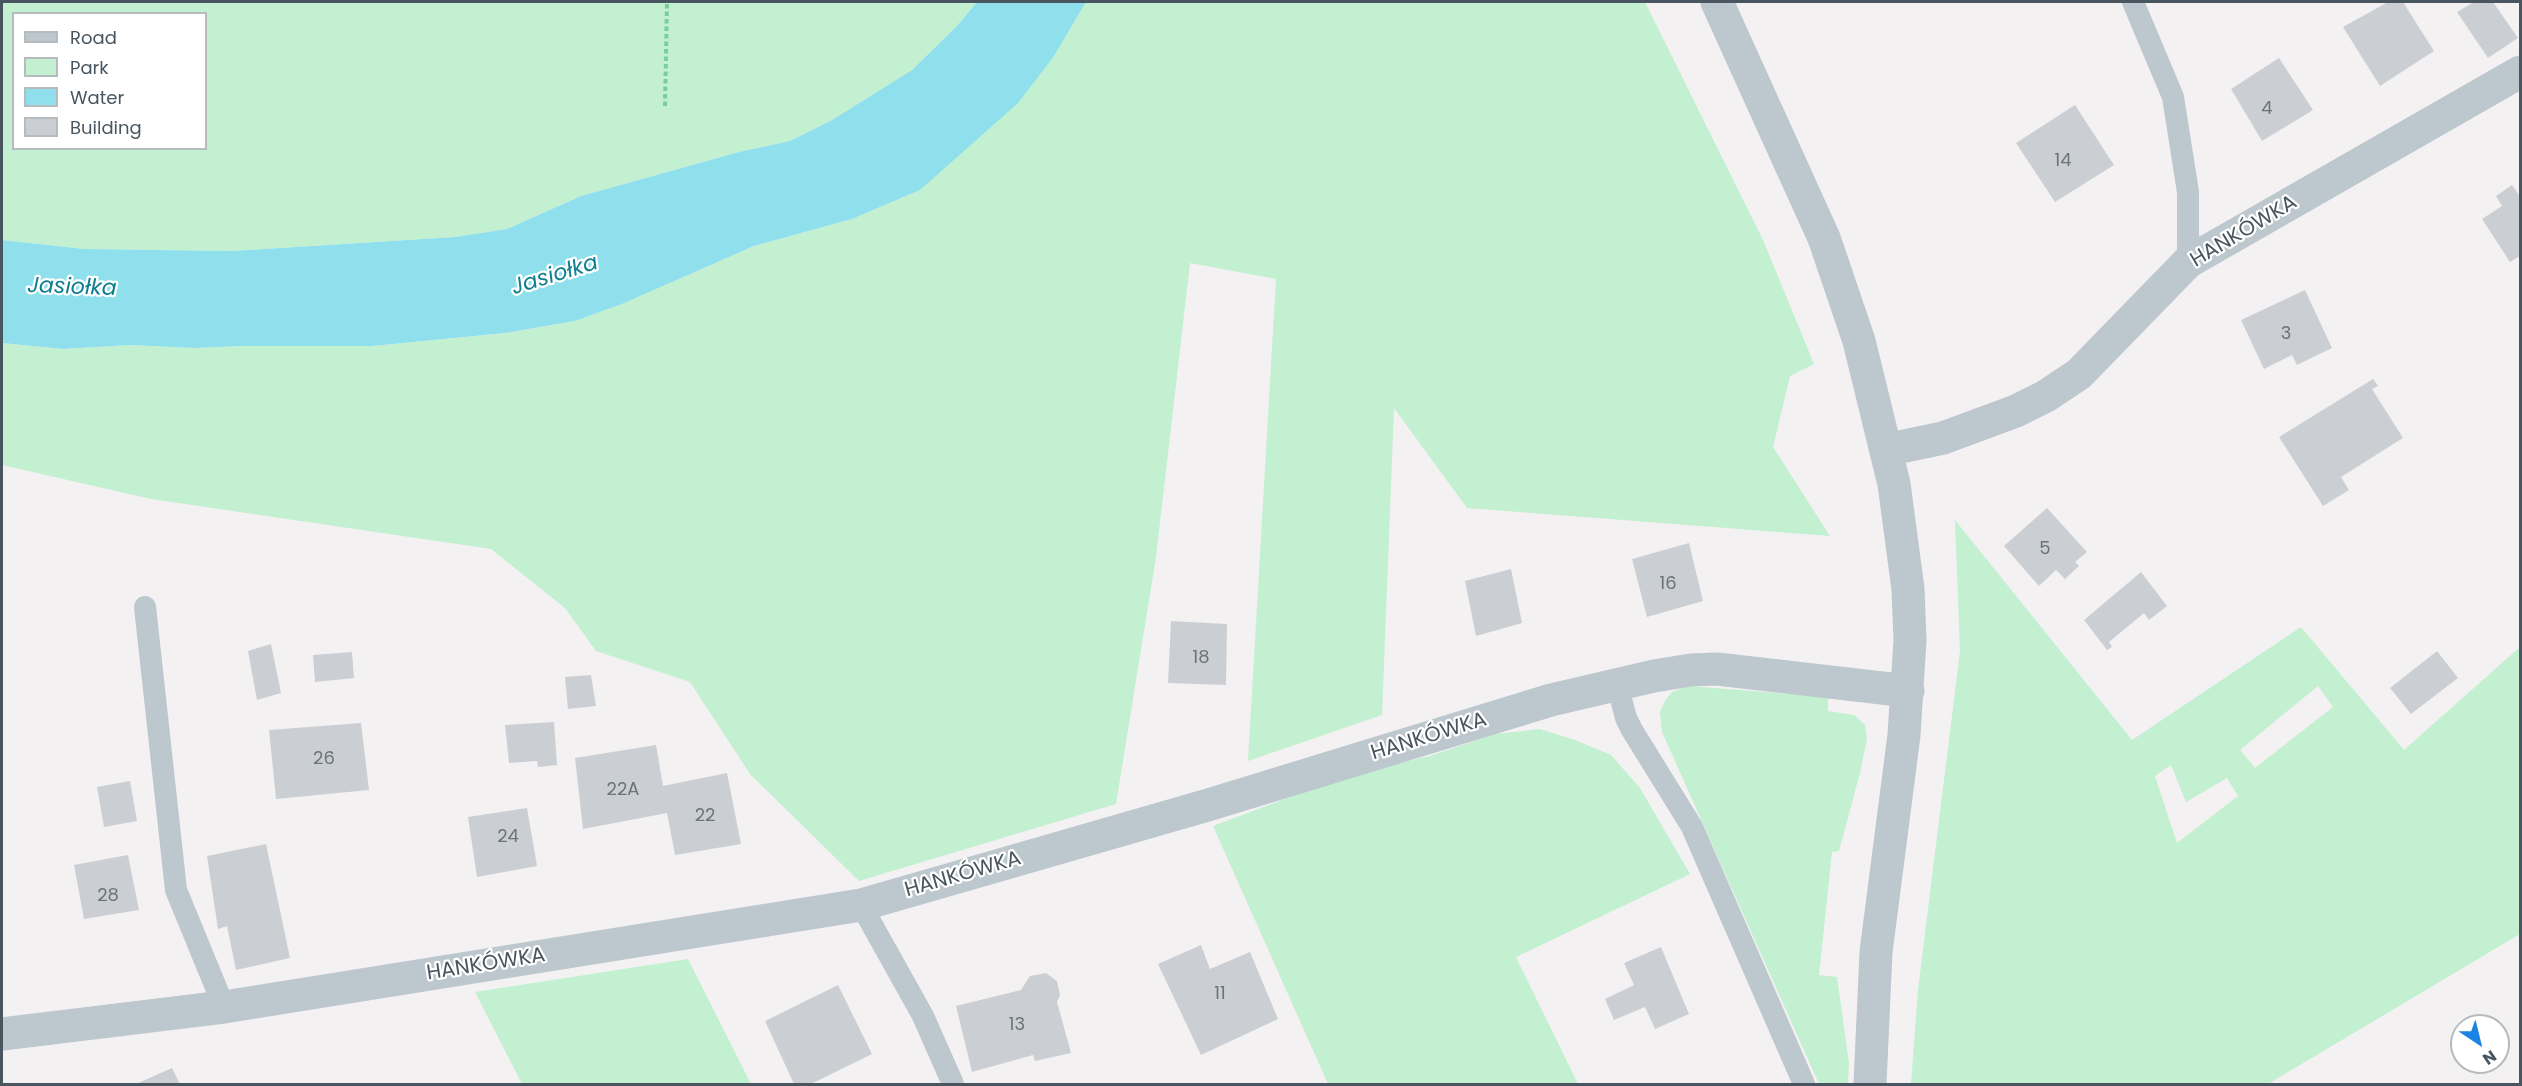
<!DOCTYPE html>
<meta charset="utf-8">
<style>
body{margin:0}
#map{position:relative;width:2522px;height:1086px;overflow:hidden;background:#f4f1f2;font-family:Poppins,sans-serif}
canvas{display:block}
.frame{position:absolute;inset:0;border:3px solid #49565f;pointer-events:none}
.legend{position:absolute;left:12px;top:12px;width:195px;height:138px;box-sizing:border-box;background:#fff;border:2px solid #b6bbbf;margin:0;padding:8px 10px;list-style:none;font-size:18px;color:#49565f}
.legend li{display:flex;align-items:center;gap:12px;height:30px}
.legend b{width:30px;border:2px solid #b6bbbf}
.north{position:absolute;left:2450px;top:1014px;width:60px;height:60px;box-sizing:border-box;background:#fff;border:2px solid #b6bbbf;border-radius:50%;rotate:145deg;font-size:16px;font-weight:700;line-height:24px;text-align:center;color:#49565f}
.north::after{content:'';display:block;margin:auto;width:21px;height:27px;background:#1b83e4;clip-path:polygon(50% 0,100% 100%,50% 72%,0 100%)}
</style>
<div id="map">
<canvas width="2522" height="1086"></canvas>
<div class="frame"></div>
<ul class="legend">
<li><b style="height:8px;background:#bdc7ce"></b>Road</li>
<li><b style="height:16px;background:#c2f0d0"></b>Park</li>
<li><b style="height:16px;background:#8fe0ec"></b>Water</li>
<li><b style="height:16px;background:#cbcfd4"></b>Building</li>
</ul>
<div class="north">N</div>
</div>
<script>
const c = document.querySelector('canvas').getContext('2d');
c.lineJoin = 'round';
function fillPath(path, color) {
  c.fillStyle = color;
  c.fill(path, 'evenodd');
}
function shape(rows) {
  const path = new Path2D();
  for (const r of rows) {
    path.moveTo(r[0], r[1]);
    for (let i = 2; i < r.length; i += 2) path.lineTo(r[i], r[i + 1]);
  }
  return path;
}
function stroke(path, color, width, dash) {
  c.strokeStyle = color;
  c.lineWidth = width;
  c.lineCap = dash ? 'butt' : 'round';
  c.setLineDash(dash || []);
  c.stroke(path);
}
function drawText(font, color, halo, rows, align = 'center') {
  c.font = font + ' Poppins,sans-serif';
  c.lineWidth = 4.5;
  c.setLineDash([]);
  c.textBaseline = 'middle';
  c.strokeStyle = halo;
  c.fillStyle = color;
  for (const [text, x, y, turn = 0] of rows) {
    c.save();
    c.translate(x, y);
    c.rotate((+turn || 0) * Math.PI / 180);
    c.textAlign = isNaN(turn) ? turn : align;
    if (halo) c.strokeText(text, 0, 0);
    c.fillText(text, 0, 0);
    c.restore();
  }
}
fillPath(shape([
 [2,2,977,2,956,27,912,70,832,120,790,141,739,152,581,196,507,229,455,237,233,251,84,249,2,240],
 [14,14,206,14,206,148,14,148],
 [1086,2,1645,2,1763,240,1814,364,1790,376,1773,447,1830,536,1467,508,1394,408,1382,715,1248,761,1276,279,1190,263,1156,557,1116,804,859,881,750,774,690,682,596,651,565,608,491,549,151,499,2,465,2,343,63,349,130,345,194,348,242,346,372,346,505,333,575,321,622,304,754,246,852,219,920,190,1054,56],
 [1955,520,2132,740,2301,627,2404,750,2520,647,2520,934,2268,1084,1911,1084,1918,990,1960,651],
 [2318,686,2333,707,2255,768,2240,750],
 [2171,765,2186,802,2227,778,2238,796,2177,843,2155,776],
 [1689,686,1828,697,1828,711,1854,715,1865,725,1867,739,1860,773,1839,851,1832,852,1819,975,1837,977,1849,1063,1848,1084,1819,1084,1662,732,1660,712,1665,701,1672,692],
 [1540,729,1575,740,1611,755,1640,788,1690,874,1516,957,1578,1084,1328,1084,1213,826,1351,774,1430,756,1495,734],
 [688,959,751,1084,522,1084,475,992]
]), '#c2f0d0');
fillPath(shape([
 [977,2,1086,2,1054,56,1018,103,920,190,852,219,754,246,622,304,575,321,505,333,372,346,242,346,194,348,130,345,63,349,2,343,2,240,84,249,233,251,455,237,507,229,581,196,739,152,790,141,832,120,912,70,956,27]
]), '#8fe0ec');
fillPath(shape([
 [2388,2,2403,2,2434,51,2380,86,2343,27],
 [2474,2,2493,2,2518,38,2488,58,2457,12],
 [2279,58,2313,110,2262,141,2231,89],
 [2075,105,2114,165,2055,202,2016,143],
 [2512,185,2519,195,2520,194,2520,256,2510,262,2482,219,2502,206,2496,196],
 [2305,290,2332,348,2297,365,2292,355,2264,369,2241,320],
 [2373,379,2378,386,2372,389,2403,438,2341,477,2349,490,2323,506,2279,437],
 [2047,508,2087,552,2075,562,2079,566,2065,579,2056,570,2039,586,2004,546],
 [1689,543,1703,601,1647,617,1632,559],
 [1511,569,1522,623,1476,636,1465,581],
 [2141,572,2167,606,2149,620,2144,613,2109,642,2112,647,2107,650,2084,620],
 [1171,621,1227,624,1226,685,1168,683],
 [271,644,281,693,257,700,248,651],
 [2437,651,2458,678,2411,714,2390,688],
 [352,652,354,678,315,682,313,655],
 [591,675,596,706,568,709,565,677],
 [554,722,557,765,538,767,537,761,509,763,505,725],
 [361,723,369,790,276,799,269,730],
 [656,745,663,786,727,773,741,844,675,855,667,813,583,829,575,758],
 [130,781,137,821,104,827,97,787],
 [527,808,537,866,477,877,468,817],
 [266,844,290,958,236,970,227,926,218,929,207,856],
 [128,855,139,910,84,919,74,865],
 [1201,945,1210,969,1250,952,1278,1019,1201,1055,1158,964],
 [1661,947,1689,1014,1655,1029,1645,1007,1614,1020,1605,999,1634,985,1624,963],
 [1046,973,1057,981,1060,995,1057,1002,1071,1053,1035,1061,1033,1055,972,1072,956,1006,1021,990,1030,976],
 [838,985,872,1054,811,1084,794,1084,765,1021],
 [172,1068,180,1084,136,1084]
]), '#cbcfd4');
stroke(shape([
 [665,106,667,2]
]), '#7ace9d', 4, [4.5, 3]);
stroke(shape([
 [2133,2,2173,97,2188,192,2188,262],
 [145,607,176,890,224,1007],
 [1617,684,1626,718,1632,730,1692,827,1804,1084],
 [861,905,923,1016,953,1084]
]), '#bdc7ce', 22);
stroke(shape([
 [1717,2,1824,238,1859,341,1894,484,1908,589,1910,640,1904,735,1876,952,1870,1084],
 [1886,450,1943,438,2016,411,2046,396,2079,374,2188,262,2520,72],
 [2,1034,224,1007,861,905,1208,805,1551,700,1654,676,1691,670,1717,669,1908,691]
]), '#bdc7ce', 33);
drawText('18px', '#6a747c', null, [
 ["4",2267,109],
 ["14",2063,161],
 ["3",2286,334],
 ["5",2045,549],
 ["16",1668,584],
 ["18",1201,658],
 ["26",324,759],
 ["22A",623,790],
 ["22",705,816],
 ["24",508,837],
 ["28",108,896],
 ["11",1220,994],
 ["13",1017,1025]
]);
drawText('21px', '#49565f', '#fff', [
 ["HANKÓWKA",2244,232,-31],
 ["HANKÓWKA",1429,737,-17],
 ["HANKÓWKA",963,875,-16],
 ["HANKÓWKA",486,965,-9]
]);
drawText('italic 22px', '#0f7e8e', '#fff', [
 ["Jasiołka",555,276,-17],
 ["Jasiołka",72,288,2]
]);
</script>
